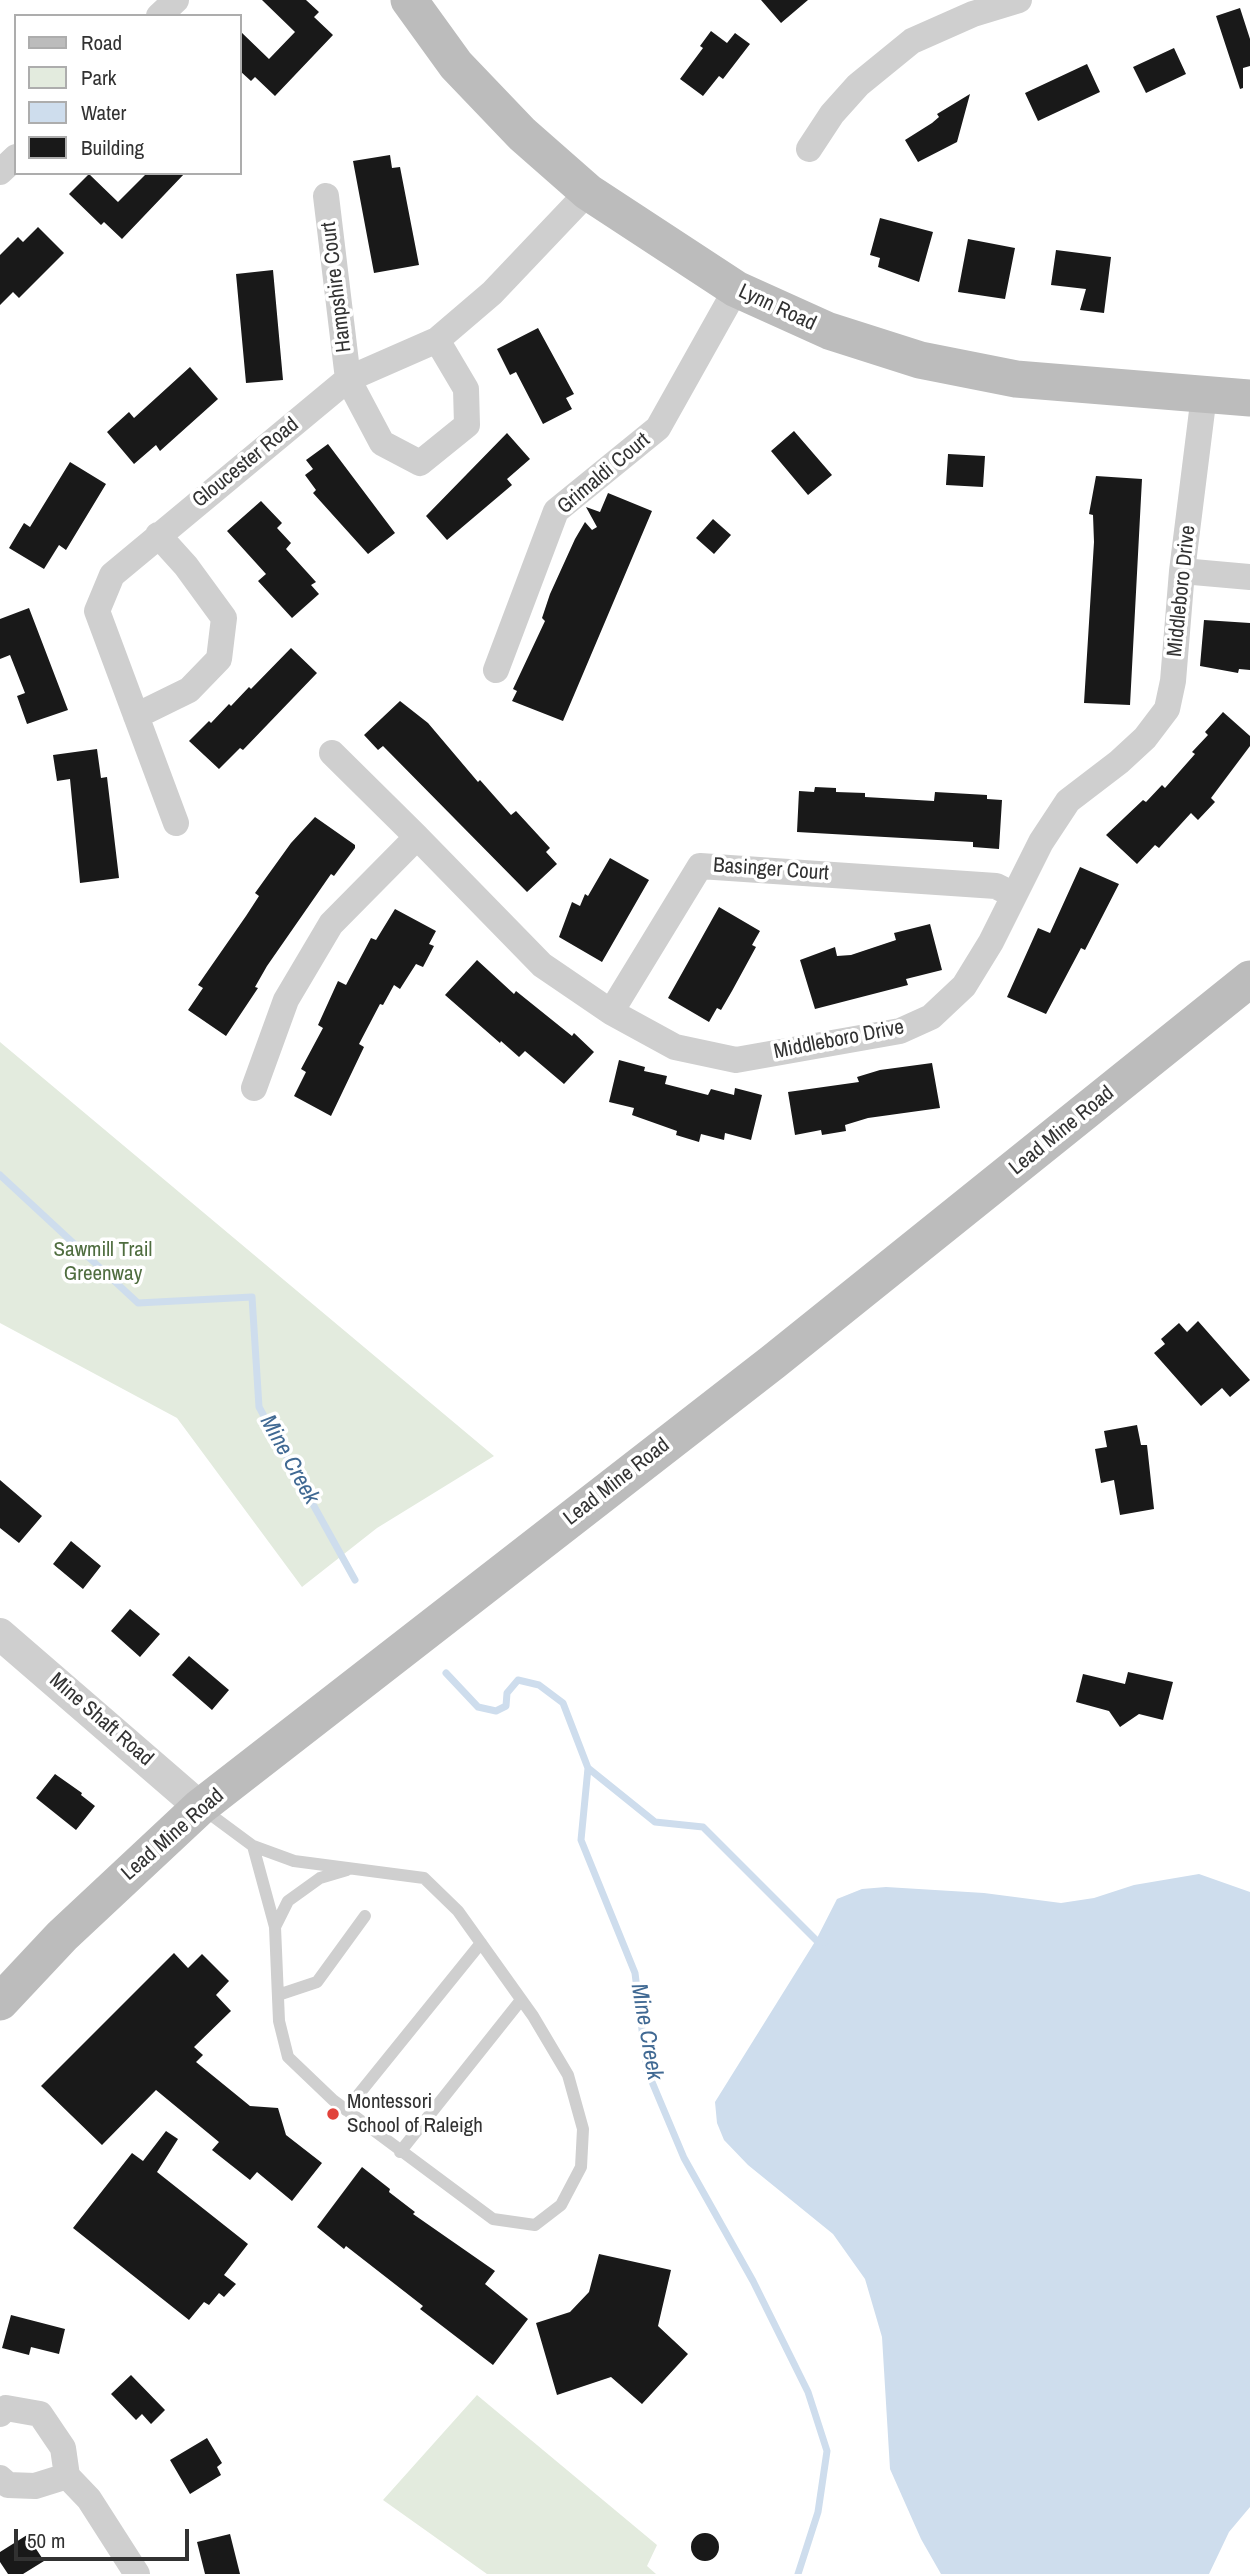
<!DOCTYPE html>
<style>
body{margin:0}
#map{position:relative;width:1250px;height:2574px;overflow:hidden;background:#fff;font-family:"Archivo Narrow",sans-serif}
canvas{display:block}
.legend{position:absolute;left:14px;top:14px;width:228px;height:161px;box-sizing:border-box;background:#fff;border:2px solid #adadad;margin:0;padding:9px 12px;list-style:none;font-size:21px;color:#323232}
.legend li{display:flex;align-items:center;gap:14px;height:35px}
.legend b{width:35px;border:2px solid #adadad}
.scale{position:absolute;left:14px;top:2529px;width:175px;height:32px;box-sizing:border-box;border:4px solid #323232;border-top:0;padding-left:9px;font-size:21px;line-height:24px;white-space:nowrap;color:#323232;-webkit-text-stroke:5px #fff;paint-order:stroke}
</style>
<div id="map">
<canvas width="1250" height="2574"></canvas>
<ul class="legend">
<li><b style="height:9px;background:#bcbcbc"></b>Road</li>
<li><b style="height:19px;background:#e3ebde"></b>Park</li>
<li><b style="height:19px;background:#cedded"></b>Water</li>
<li><b style="height:19px;background:#191919"></b>Building</li>
</ul>
<div class="scale">50 m</div>
</div>
<script>
const c = document.querySelector('canvas').getContext('2d');
c.lineJoin = 'round';
function fillPath(path, color) {
  c.fillStyle = color;
  c.fill(path, 'evenodd');
}
function shape(rows) {
  const path = new Path2D();
  for (const r of rows) {
    if (r.length === 3) {
      path.moveTo(r[0] + r[2], r[1]);
      path.arc(r[0], r[1], r[2], 0, 2 * Math.PI);
      continue;
    }
    path.moveTo(r[0], r[1]);
    for (let i = 2; i < r.length; i += 2) path.lineTo(r[i], r[i + 1]);
  }
  return path;
}
function stroke(path, color, width, dash) {
  c.strokeStyle = color;
  c.lineWidth = width;
  c.lineCap = dash ? 'butt' : 'round';
  c.setLineDash(dash || []);
  c.stroke(path);
}
function drawText(font, color, halo, rows, align = 'center') {
  c.font = font + ' "Archivo Narrow",sans-serif';
  c.lineWidth = 7;
  c.setLineDash([]);
  c.textBaseline = 'middle';
  c.strokeStyle = halo;
  c.fillStyle = color;
  for (const [text, x, y, turn = 0] of rows) {
    c.save();
    c.translate(x, y);
    c.rotate((+turn || 0) * Math.PI / 180);
    c.textAlign = isNaN(turn) ? turn : align;
    if (halo) c.strokeText(text, 0, 0);
    c.fillText(text, 0, 0);
    c.restore();
  }
}
fillPath(shape([
 [0,1042,494,1456,377,1528,302,1587,177,1418,0,1323],
 [477,2395,657,2545,647,2566,656,2574,487,2574,383,2500]
]), '#e3ebde');
fillPath(shape([
 [1199,1874,1250,1892,1250,2507,1229,2532,1209,2574,941,2574,921,2539,890,2469,882,2337,865,2279,833,2234,748,2165,724,2140,717,2123,715,2102,816,1940,837,1899,862,1889,886,1887,984,1893,1061,1903,1094,1898,1134,1885]
]), '#cedded');
stroke(shape([
 [0,1175,138,1303,252,1297,259,1407,355,1580],
 [446,1673,478,1707,496,1711,506,1706,507,1693,518,1680,539,1685,563,1703,588,1768,581,1840,635,1973,647,2070,684,2158,753,2281,808,2392,827,2451,818,2512,798,2574],
 [588,1768,655,1822,703,1827,816,1940,825,1942]
]), '#cedded', 7);
fillPath(shape([
 [262,0,306,0,319,12,314,17,333,35,275,96,255,77,251,81,240,71,240,31,269,59,295,32],
 [761,0,808,0,781,23],
 [1240,8,1250,39,1250,66,1243,68,1243,88,1240,89,1216,16],
 [711,31,727,43,735,33,750,44,723,79,719,76,703,96,680,79,703,48,700,46],
 [1174,48,1186,74,1146,93,1133,67],
 [1087,64,1100,92,1038,121,1025,93],
 [970,94,957,142,918,162,905,140,932,123,939,117,937,114],
 [390,155,392,168,400,167,419,265,374,273,353,161],
 [147,173,185,173,122,239,104,222,101,225,69,194,89,174,118,202],
 [880,218,933,232,919,282,878,267,880,258,870,255],
 [38,227,64,253,19,298,13,292,0,305,0,255,18,237,23,242],
 [968,239,1015,248,1005,299,958,292],
 [1056,250,1111,257,1104,313,1080,310,1086,289,1051,285],
 [273,270,283,380,246,383,236,274],
 [538,328,574,394,566,398,572,409,543,424,516,372,510,375,497,349],
 [190,367,218,399,160,451,156,445,134,464,107,432,129,412,134,418],
 [794,431,832,475,808,495,771,451],
 [507,433,530,459,507,479,512,485,447,540,426,516],
 [328,444,395,533,368,554,313,493,316,490,305,475,313,469,306,460],
 [948,454,985,456,983,487,946,485],
 [70,462,106,484,66,550,59,545,44,569,9,548,24,523,30,527],
 [1096,476,1142,479,1130,705,1084,703,1094,542,1093,515,1089,514],
 [608,493,652,511,563,721,512,701,517,691,513,689,545,621,542,618,550,594,575,539,585,522,592,530,597,527,586,507,600,512],
 [261,501,282,523,277,528,291,543,286,549,316,582,311,585,319,594,292,618,258,581,266,574,227,531],
 [713,519,731,535,714,554,696,538],
 [29,608,68,710,27,724,17,696,25,693,10,655,0,659,0,619],
 [1204,620,1250,623,1250,670,1239,669,1238,673,1200,666],
 [291,648,317,673,243,750,240,748,219,769,189,741,209,721,211,723,229,704,231,706,249,687,251,689],
 [400,701,428,723,478,782,480,780,511,815,516,811,550,848,546,852,557,864,527,892,383,746,378,750,364,735],
 [1223,712,1250,736,1250,746,1211,798,1215,802,1198,820,1191,813,1159,848,1155,845,1137,864,1106,835,1143,800,1146,802,1162,785,1165,788,1195,754,1192,752,1208,735,1205,732],
 [97,749,101,778,107,777,119,878,80,883,70,779,57,781,53,755],
 [815,787,836,788,836,792,865,793,865,797,934,801,935,792,987,795,987,799,1002,800,999,849,973,847,973,842,797,832,799,791,814,792],
 [315,817,355,845,355,848,334,876,331,874,267,966,255,987,258,988,226,1036,188,1010,203,988,198,985,246,916,259,896,255,893,291,843],
 [610,858,649,880,602,962,559,937,572,902,580,906,585,894,588,896],
 [1080,867,1119,884,1085,950,1081,948,1046,1014,1007,997,1038,928,1050,933],
 [719,907,760,931,752,945,756,947,732,991,721,1010,717,1008,709,1022,668,998],
 [395,909,436,931,429,944,434,946,423,967,416,964,400,989,394,985,383,1005,380,1004,359,1044,364,1047,331,1116,294,1096,306,1072,301,1069,323,1028,318,1025,338,981,346,985,371,938,376,940],
 [930,924,942,970,906,979,908,985,815,1009,800,960,835,947,837,956,851,955,896,940,894,933],
 [477,960,514,994,516,991,572,1036,574,1033,594,1052,564,1084,525,1051,519,1057,501,1041,500,1043,445,995],
 [619,1060,645,1067,644,1071,667,1076,665,1084,708,1095,711,1089,734,1095,735,1088,762,1095,751,1140,725,1133,724,1140,701,1134,699,1142,676,1135,677,1131,632,1115,634,1108,609,1102],
 [932,1063,940,1108,868,1118,845,1125,846,1131,822,1135,821,1130,795,1135,788,1092,859,1082,857,1077,880,1070],
 [1198,1321,1250,1380,1230,1397,1222,1388,1201,1406,1154,1353,1165,1344,1161,1339,1179,1323,1187,1332],
 [1137,1425,1141,1445,1147,1445,1154,1509,1120,1515,1114,1480,1101,1483,1095,1449,1107,1447,1104,1431],
 [0,1480,42,1516,19,1543,0,1528],
 [71,1541,101,1566,83,1589,53,1564],
 [130,1609,160,1634,140,1657,111,1631],
 [189,1656,229,1690,212,1710,172,1675],
 [1128,1672,1173,1682,1163,1720,1139,1714,1120,1727,1109,1711,1076,1702,1083,1674,1125,1684],
 [55,1774,82,1793,81,1795,95,1806,76,1830,36,1798],
 [174,1953,188,1968,202,1954,229,1981,216,1995,231,2011,194,2047,203,2055,196,2062,250,2106,278,2108,286,2135,322,2163,292,2201,257,2172,250,2180,212,2150,219,2142,156,2090,102,2145,41,2086],
 [166,2131,178,2139,157,2172,248,2244,224,2275,236,2284,224,2297,219,2293,209,2305,204,2302,189,2320,73,2228,132,2153,143,2161],
 [362,2167,390,2189,389,2192,415,2212,413,2214,495,2271,485,2284,528,2319,493,2365,420,2309,423,2306,346,2246,344,2249,317,2227],
 [599,2254,671,2270,658,2326,688,2354,642,2404,611,2377,557,2395,536,2323,570,2312,589,2292],
 [11,2315,65,2329,59,2354,31,2347,29,2355,2,2348],
 [131,2375,165,2410,151,2424,142,2414,136,2420,111,2394],
 [207,2438,222,2463,217,2467,221,2475,190,2494,170,2460],
 [705,2547,14],
 [230,2534,240,2574,205,2574,197,2542],
 [27,2535,44,2561,23,2574,8,2574,0,2562,0,2552]
]), '#191919');
stroke(shape([
 [203,1809,253,1846,294,1861,424,1878,458,1911,533,2016,568,2075,583,2129,581,2167,561,2205,535,2225,493,2219,333,2100,288,2057,279,2021,275,1927,253,1846],
 [275,1927,288,1901,320,1878,347,1870],
 [278,1995,317,1982,365,1916],
 [346,2110,481,1943],
 [400,2152,521,2000]
]), '#cfcfcf', 12);
stroke(shape([
 [159,16,176,0],
 [809,149,832,114,858,85,912,41,973,14,1019,0],
 [0,172,16,157],
 [326,196,348,379,382,443,420,463,467,425,466,389,437,340],
 [1182,571,1250,577],
 [496,670,556,511,658,428,736,289],
 [136,716,189,690,219,659,224,618,186,566,158,535],
 [332,753,417,837],
 [176,823,97,611,112,575,348,379,437,340,492,293,588,192],
 [611,1012,700,866,996,886,1012,894],
 [254,1088,286,1000,331,924,417,837,542,965,611,1012,675,1047,736,1060,900,1031,931,1017,964,986,991,942,1041,842,1068,801,1119,762,1145,738,1167,709,1173,681,1182,571,1204,395],
 [0,2414,6,2408,40,2414,63,2448,67,2476,89,2499,137,2574],
 [0,2478,8,2485,35,2486,67,2476]
]), '#cfcfcf', 26);
stroke(shape([
 [0,1634,200,1807]
]), '#cfcfcf', 32);
stroke(shape([
 [409,0,456,65,522,134,588,192,736,289,829,331,920,360,1016,379,1250,398],
 [0,2002,62,1936,200,1807,773,1362,1250,979]
]), '#bcbcbc', 37);
for (const [x, y, r, color] of [
 [333,2114,7,"#e1433b"]
]) {
  const dot = new Path2D();
  dot.arc(x, y, r, 0, 2 * Math.PI);
  c.fillStyle = color;
  c.fill(dot);
  stroke(dot, '#fff', 2.5);
}
drawText('21px', '#323232', '#fff', [
 ["Hampshire Court",337,287,-97],
 ["Lynn Road",777,308,25],
 ["Gloucester Road",246,463,-39],
 ["Grimaldi Court",604,474,-40],
 ["Middleboro Drive",1182,591,-84],
 ["Basinger Court",771,870,4],
 ["Middleboro Drive",839,1040,-11],
 ["Lead Mine Road",1062,1131,-39],
 ["Lead Mine Road",617,1482,-38],
 ["Mine Shaft Road",101,1720,41],
 ["Lead Mine Road",173,1835,-41]
]);
drawText('21px', '#4f6d3f', '#fff', [
 ["Sawmill Trail",103,1250],
 ["Greenway",103,1274]
]);
drawText('21px', '#323232', '#fff', [
 ["Montessori",347,2102],
 ["School of Raleigh",347,2126]
], 'left');
drawText('italic 23px', '#406993', '#fff', [
 ["Mine Creek",289,1460,61],
 ["Mine Creek",646,2032,80]
]);
</script>
